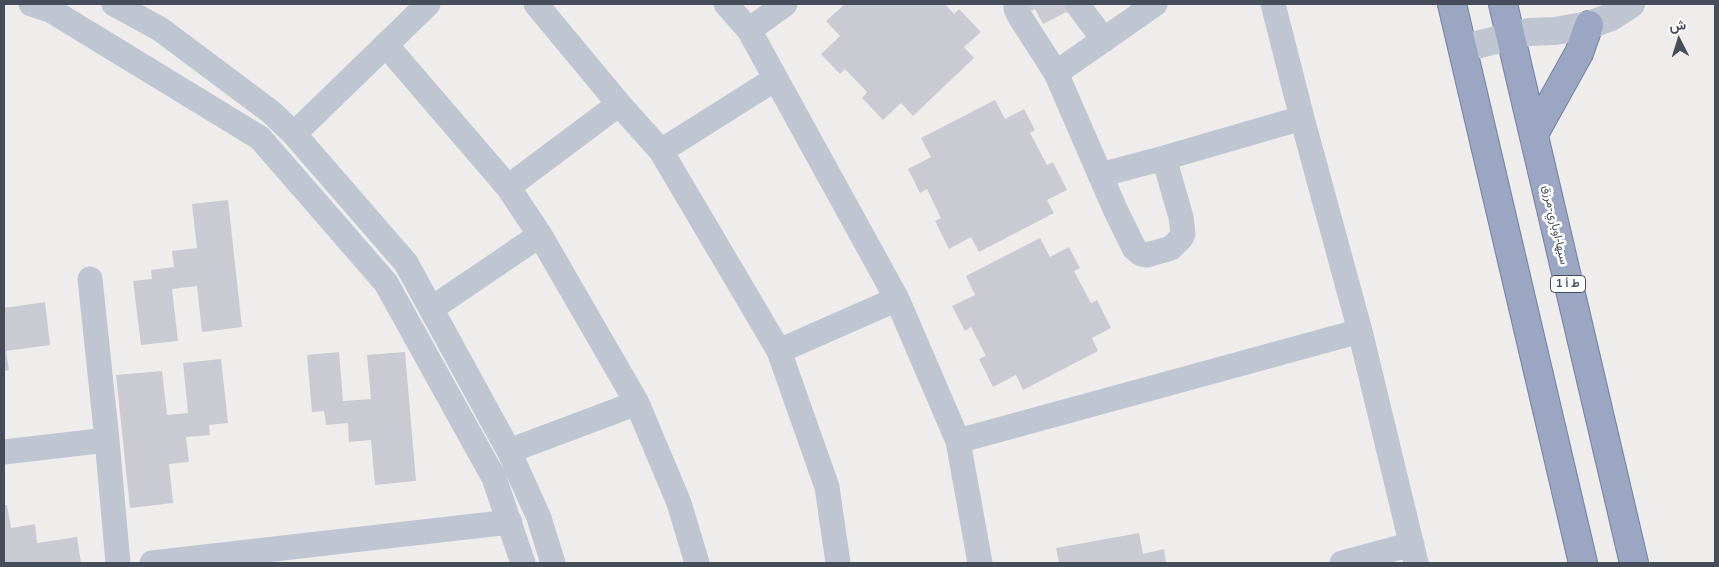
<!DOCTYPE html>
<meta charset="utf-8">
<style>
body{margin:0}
#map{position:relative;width:1719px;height:567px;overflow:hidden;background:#efedec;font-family:Helvetica,Vazirmatn,sans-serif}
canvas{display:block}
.frame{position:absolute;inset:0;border:5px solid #464c59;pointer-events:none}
.north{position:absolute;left:1654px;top:15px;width:50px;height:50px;-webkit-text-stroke:4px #fff;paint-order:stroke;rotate:355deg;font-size:14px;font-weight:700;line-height:20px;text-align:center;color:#464c59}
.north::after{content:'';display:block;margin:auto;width:18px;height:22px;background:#464c59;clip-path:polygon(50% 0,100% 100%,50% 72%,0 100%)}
</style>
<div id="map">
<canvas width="1719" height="567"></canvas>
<div class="frame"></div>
<div class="north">ش</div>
</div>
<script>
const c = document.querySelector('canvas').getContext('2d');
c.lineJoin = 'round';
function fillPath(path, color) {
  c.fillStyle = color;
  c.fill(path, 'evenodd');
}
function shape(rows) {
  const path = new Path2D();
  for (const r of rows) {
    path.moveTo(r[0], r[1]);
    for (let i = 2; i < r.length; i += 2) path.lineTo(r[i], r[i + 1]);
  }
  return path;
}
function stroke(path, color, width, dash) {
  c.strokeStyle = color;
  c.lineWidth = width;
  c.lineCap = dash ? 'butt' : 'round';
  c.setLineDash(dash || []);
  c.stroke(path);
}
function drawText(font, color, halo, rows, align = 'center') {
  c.font = font + ' Helvetica,Vazirmatn,sans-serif';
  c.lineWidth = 5;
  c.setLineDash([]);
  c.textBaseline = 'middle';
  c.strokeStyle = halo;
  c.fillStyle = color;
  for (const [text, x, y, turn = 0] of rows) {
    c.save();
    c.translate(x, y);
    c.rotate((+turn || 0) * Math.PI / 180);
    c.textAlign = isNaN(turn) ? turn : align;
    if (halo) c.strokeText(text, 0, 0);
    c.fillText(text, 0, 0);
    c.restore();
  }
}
fillPath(shape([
 [845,4,945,4,954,14,959,9,981,32,964,47,974,58,913,116,901,103,883,120,862,98,867,92,845,69,840,74,821,54,840,36,826,21],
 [1005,4,1082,4,1043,24,1035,9,1013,20],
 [995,100,1005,119,1024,109,1035,130,1030,133,1047,165,1053,162,1067,190,1047,200,1054,213,979,252,971,237,949,249,935,221,941,218,927,189,920,193,908,169,931,157,921,138],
 [228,200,242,327,202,332,197,286,172,289,178,341,141,345,133,281,152,279,151,270,174,267,172,251,197,248,192,204],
 [1040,238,1050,257,1069,247,1080,268,1074,271,1091,303,1097,300,1111,328,1092,338,1098,351,1023,390,1016,375,993,387,979,359,986,356,971,327,965,331,952,306,975,295,966,276],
 [45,302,50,345,6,351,9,370,4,371,4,308],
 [339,352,343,401,371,399,367,355,405,352,416,481,375,485,371,440,349,442,348,423,326,425,324,411,312,412,307,355],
 [221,359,228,423,209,425,210,435,186,437,189,462,169,464,173,503,130,508,116,375,162,371,167,415,188,413,183,363],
 [4,505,7,505,11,528,35,524,37,543,77,537,81,563,4,563],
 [1139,533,1143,554,1164,549,1166,563,1059,563,1056,548]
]), '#cacad2');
const trunk = shape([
 [1452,4,1583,563],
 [1503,4,1634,563],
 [1534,134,1579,53,1589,25]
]);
stroke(trunk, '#7181a5', 30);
stroke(shape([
 [31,4,52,11,260,138,386,283,494,478,523,563],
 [114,4,160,29,271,112,294,134,406,263,509,451,539,518,553,563],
 [536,4,619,104,661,151,775,79],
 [726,4,749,30,897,299,958,441,980,563],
 [1016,4,1016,9,1020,17,1056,73,1155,4],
 [1077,4,1104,40],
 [1273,4,1302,118,1360,331,1416,563],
 [749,30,785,4],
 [386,45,508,187,540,235,431,309],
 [1056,73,1115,209,1134,248,1141,254,1147,255,1171,248,1181,238,1183,234,1181,217,1164,158,1100,175],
 [294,134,428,4],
 [661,151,779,351,827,487,838,563],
 [1164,158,1302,118],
 [508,187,619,104],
 [540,235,637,403],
 [90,279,107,440,118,563],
 [779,351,897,299],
 [958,441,1360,331],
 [509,451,637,403,679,503,697,563],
 [4,452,107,440],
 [152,563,510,522],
 [1342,563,1412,544]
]), '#c0c6d1', 25);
stroke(shape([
 [1464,48,1528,32,1555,31,1589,25,1611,17,1631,4]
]), '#c0c6d1', 28);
stroke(trunk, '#9aa6c2', 28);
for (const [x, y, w] of [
 [1568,284,35]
]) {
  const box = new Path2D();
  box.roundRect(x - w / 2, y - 8.5, w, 17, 4);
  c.fillStyle = '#fff';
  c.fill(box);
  stroke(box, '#464c59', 1);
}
drawText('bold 11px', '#464c59', null, [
 ["ط أ 1",1568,284]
]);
drawText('12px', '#464c59', '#fff', [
 ["سبها-اوباري-مرزق",1555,225,77]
]);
</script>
